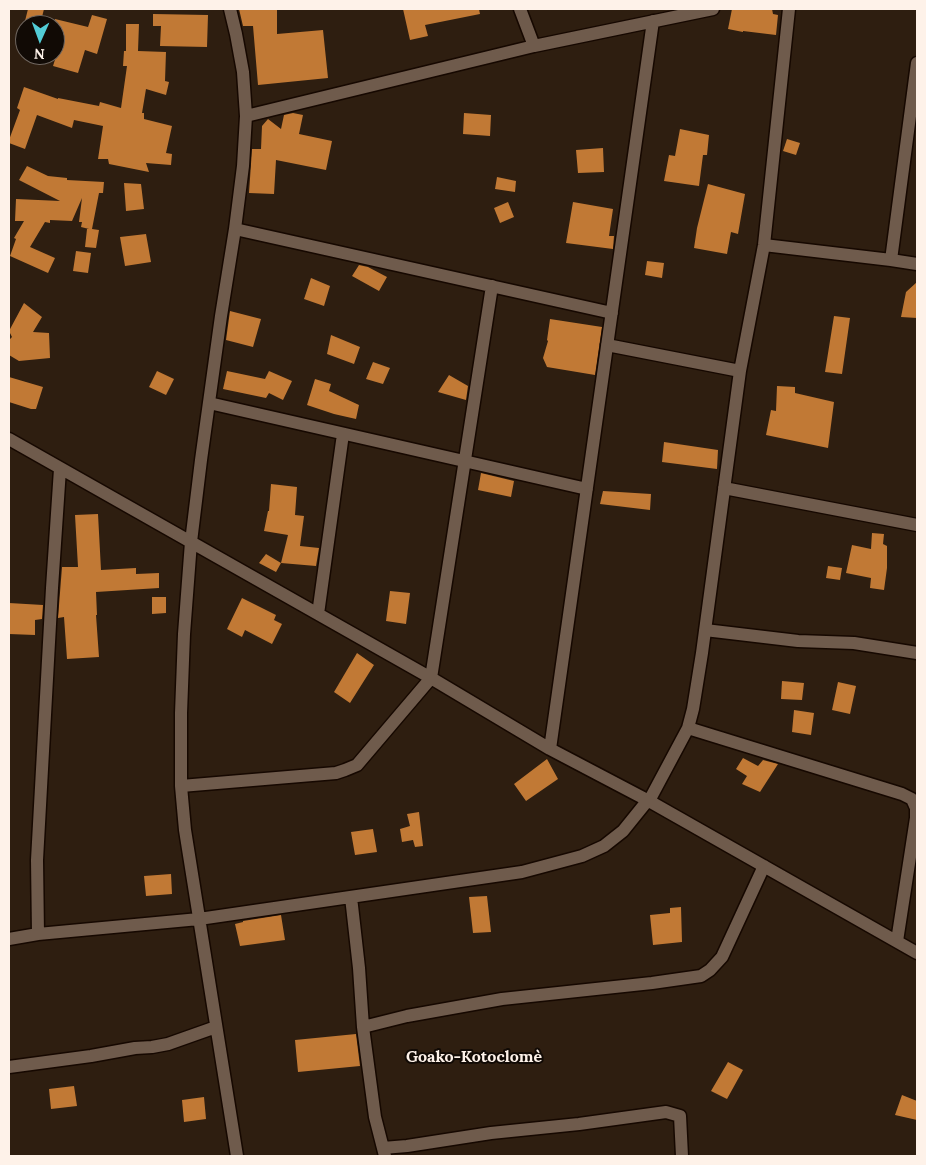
<!DOCTYPE html>
<meta charset="utf-8">
<style>
body{margin:0}
#map{position:relative;width:926px;height:1165px;overflow:hidden;background:#2e1e10;font-family:Lora,serif}
canvas{display:block}
.frame{position:absolute;inset:0;border:10px solid #fef2e9;pointer-events:none}
.north{position:absolute;left:15px;top:15px;width:50px;height:50px;box-sizing:border-box;background:#110a05;border:1px solid #706760;border-radius:50%;rotate:182deg;font-size:14px;font-weight:700;line-height:20px;text-align:center;color:#fef2e9}
.north::after{content:'';display:block;margin:auto;width:18px;height:22px;background:#52ccd6;clip-path:polygon(50% 0,100% 100%,50% 72%,0 100%)}
</style>
<div id="map">
<canvas width="926" height="1165"></canvas>
<div class="frame"></div>
<div class="north">N</div>
</div>
<script>
const c = document.querySelector('canvas').getContext('2d');
c.lineJoin = 'round';
function fillPath(path, color) {
  c.fillStyle = color;
  c.fill(path, 'evenodd');
}
function shape(rows) {
  const path = new Path2D();
  for (const r of rows) {
    path.moveTo(r[0], r[1]);
    for (let i = 2; i < r.length; i += 2) path.lineTo(r[i], r[i + 1]);
  }
  return path;
}
function stroke(path, color, width, dash) {
  c.strokeStyle = color;
  c.lineWidth = width;
  c.lineCap = dash ? 'butt' : 'round';
  c.setLineDash(dash || []);
  c.stroke(path);
}
function drawText(font, color, halo, rows, align = 'center') {
  c.font = font + ' Lora,serif';
  c.lineWidth = 4;
  c.setLineDash([]);
  c.textBaseline = 'middle';
  c.strokeStyle = halo;
  c.fillStyle = color;
  for (const [text, x, y, turn = 0] of rows) {
    c.save();
    c.translate(x, y);
    c.rotate((+turn || 0) * Math.PI / 180);
    c.textAlign = isNaN(turn) ? turn : align;
    if (halo) c.strokeText(text, 0, 0);
    c.fillText(text, 0, 0);
    c.restore();
  }
}
fillPath(shape([
 [28,9,44,9,40,25,24,25],
 [239,9,277,9,277,34,323,30,328,78,258,85,253,26,243,26],
 [403,9,479,9,480,14,425,25,428,36,410,40],
 [732,9,772,9,773,14,778,15,776,35,743,31,743,32,728,29],
 [153,14,208,15,207,47,160,46,161,26,153,26],
 [92,15,107,19,97,54,85,50,78,73,53,66,60,44,55,43,55,19,88,27],
 [126,24,139,24,138,51,166,52,165,81,169,82,166,95,146,89,142,113,144,113,144,119,172,126,166,153,172,154,171,165,146,163,149,172,109,164,108,159,98,159,103,126,74,120,72,128,37,115,25,149,9,143,9,140,20,110,17,108,24,87,58,99,58,98,99,106,100,102,121,108,127,66,123,66,124,51,126,51],
 [293,113,303,115,299,134,332,141,326,170,276,160,274,194,249,193,252,149,261,149,262,126,268,119,281,129,284,115],
 [464,113,491,115,490,136,463,134],
 [680,129,709,135,707,155,703,155,699,186,664,181,669,155,675,156],
 [787,139,800,143,796,155,783,151],
 [603,148,604,172,578,173,576,150],
 [27,166,48,176,67,178,67,180,104,182,103,193,99,193,92,229,99,230,96,248,85,247,87,229,89,229,81,227,82,222,79,222,82,198,72,221,50,220,50,223,45,222,30,247,55,258,48,273,10,256,16,239,14,238,24,221,15,221,16,199,60,201,19,180],
 [497,177,516,181,515,192,495,189],
 [124,183,141,184,144,209,126,211],
 [708,184,745,194,738,234,731,232,727,254,694,248,697,228],
 [508,202,514,217,500,223,494,208],
 [573,202,613,209,609,236,614,236,613,249,566,243],
 [146,234,151,262,125,266,120,237],
 [76,251,91,253,88,273,73,271],
 [647,261,664,263,662,278,645,275],
 [359,265,368,267,387,277,379,291,352,276],
 [311,278,330,286,324,306,304,299],
 [917,282,917,318,901,317,906,292],
 [24,303,42,317,33,332,49,333,50,358,19,361,9,355,9,340,12,337,9,331],
 [230,311,261,319,253,347,226,340],
 [834,316,850,318,842,374,825,372],
 [550,319,602,327,595,375,547,367,543,358,548,341,547,340],
 [331,335,360,347,354,364,327,354],
 [373,362,390,368,383,384,366,379],
 [157,371,174,379,166,395,149,387],
 [227,371,265,379,269,371,292,381,283,400,269,393,266,398,223,389],
 [449,375,468,386,466,400,438,392],
 [9,377,43,387,36,409,31,409,9,402],
 [315,379,331,384,329,391,359,405,356,419,334,414,307,405],
 [777,386,795,387,795,393,834,402,828,448,766,435,771,410,776,411],
 [664,442,718,450,717,469,662,462],
 [481,473,514,481,511,497,478,490],
 [271,484,297,487,295,515,304,516,300,546,319,548,316,566,281,563,288,535,264,531,268,511,269,511],
 [603,491,651,494,650,510,600,504],
 [98,514,101,570,136,568,136,574,159,573,159,588,96,592,97,615,96,615,99,657,67,659,64,617,58,618,62,567,78,567,75,515],
 [872,533,884,534,883,544,887,546,887,568,884,590,870,588,871,578,846,573,852,545,871,549],
 [266,554,281,563,276,572,259,563],
 [828,566,842,568,840,580,826,578],
 [390,591,410,593,406,624,386,621],
 [152,597,166,597,166,613,152,614],
 [242,598,276,615,274,620,282,624,272,644,245,630,242,637,227,629],
 [9,603,43,605,42,619,35,620,35,635,9,634],
 [357,653,374,665,350,703,334,692],
 [782,681,804,683,802,700,781,699],
 [838,682,856,686,850,714,832,710],
 [794,710,814,713,811,735,792,732],
 [743,758,758,766,763,760,778,764,760,792,742,784,747,776,736,769],
 [547,759,558,779,526,801,514,784],
 [419,812,423,846,415,847,413,840,402,842,400,829,410,826,407,814],
 [373,829,377,852,355,855,351,832],
 [171,874,172,894,146,896,144,876],
 [487,896,491,932,473,933,469,897],
 [681,907,682,942,653,945,650,915,670,913,670,908],
 [281,915,285,940,240,946,235,924,243,922,243,921],
 [356,1034,360,1066,298,1072,295,1040],
 [728,1062,743,1070,727,1099,711,1091],
 [74,1086,77,1106,51,1109,49,1089],
 [902,1095,917,1101,917,1120,895,1115],
 [204,1097,206,1119,184,1122,182,1100]
]), '#c17935');
const minor = shape([
 [230,9,236,34,243,72,246,116,243,166,235,229,221,316,201,460,191,542,184,634,181,713,181,786,185,830,237,1156],
 [520,9,534,46],
 [917,63,891,260,917,264],
 [246,116,534,46,713,9],
 [235,229,612,313],
 [764,245,891,260],
 [607,345,740,371],
 [209,403,587,489],
 [9,439,431,678,550,749,649,801,917,953],
 [724,488,917,525],
 [318,614,343,434],
 [705,630,798,641,854,643,917,653],
 [688,728,902,794,912,799,916,808,916,818,897,941],
 [550,749,653,21],
 [181,786,336,773,345,770,357,765,431,678,492,286],
 [649,801,688,728,693,709,702,653,740,371,764,245,789,9],
 [351,897,359,968,363,1027,375,1117,385,1156],
 [38,934,37,860,52,588,60,469],
 [9,939,38,934,199,919,522,872,582,856,604,846,623,831,648,800],
 [363,1027,407,1016,502,999,652,983,701,976,710,970,722,957,764,866],
 [9,1067,91,1056,135,1048,152,1047,168,1044,216,1027],
 [383,1148,407,1146,491,1133,579,1124,666,1112,680,1116,682,1156]
]);
stroke(minor, '#160800', 15);
stroke(minor, '#6f5b4c', 12);
drawText('bold 16px', '#fef2e9', '#110a05', [
 ["Goako-Kotoclomè",474,1057]
]);
</script>
